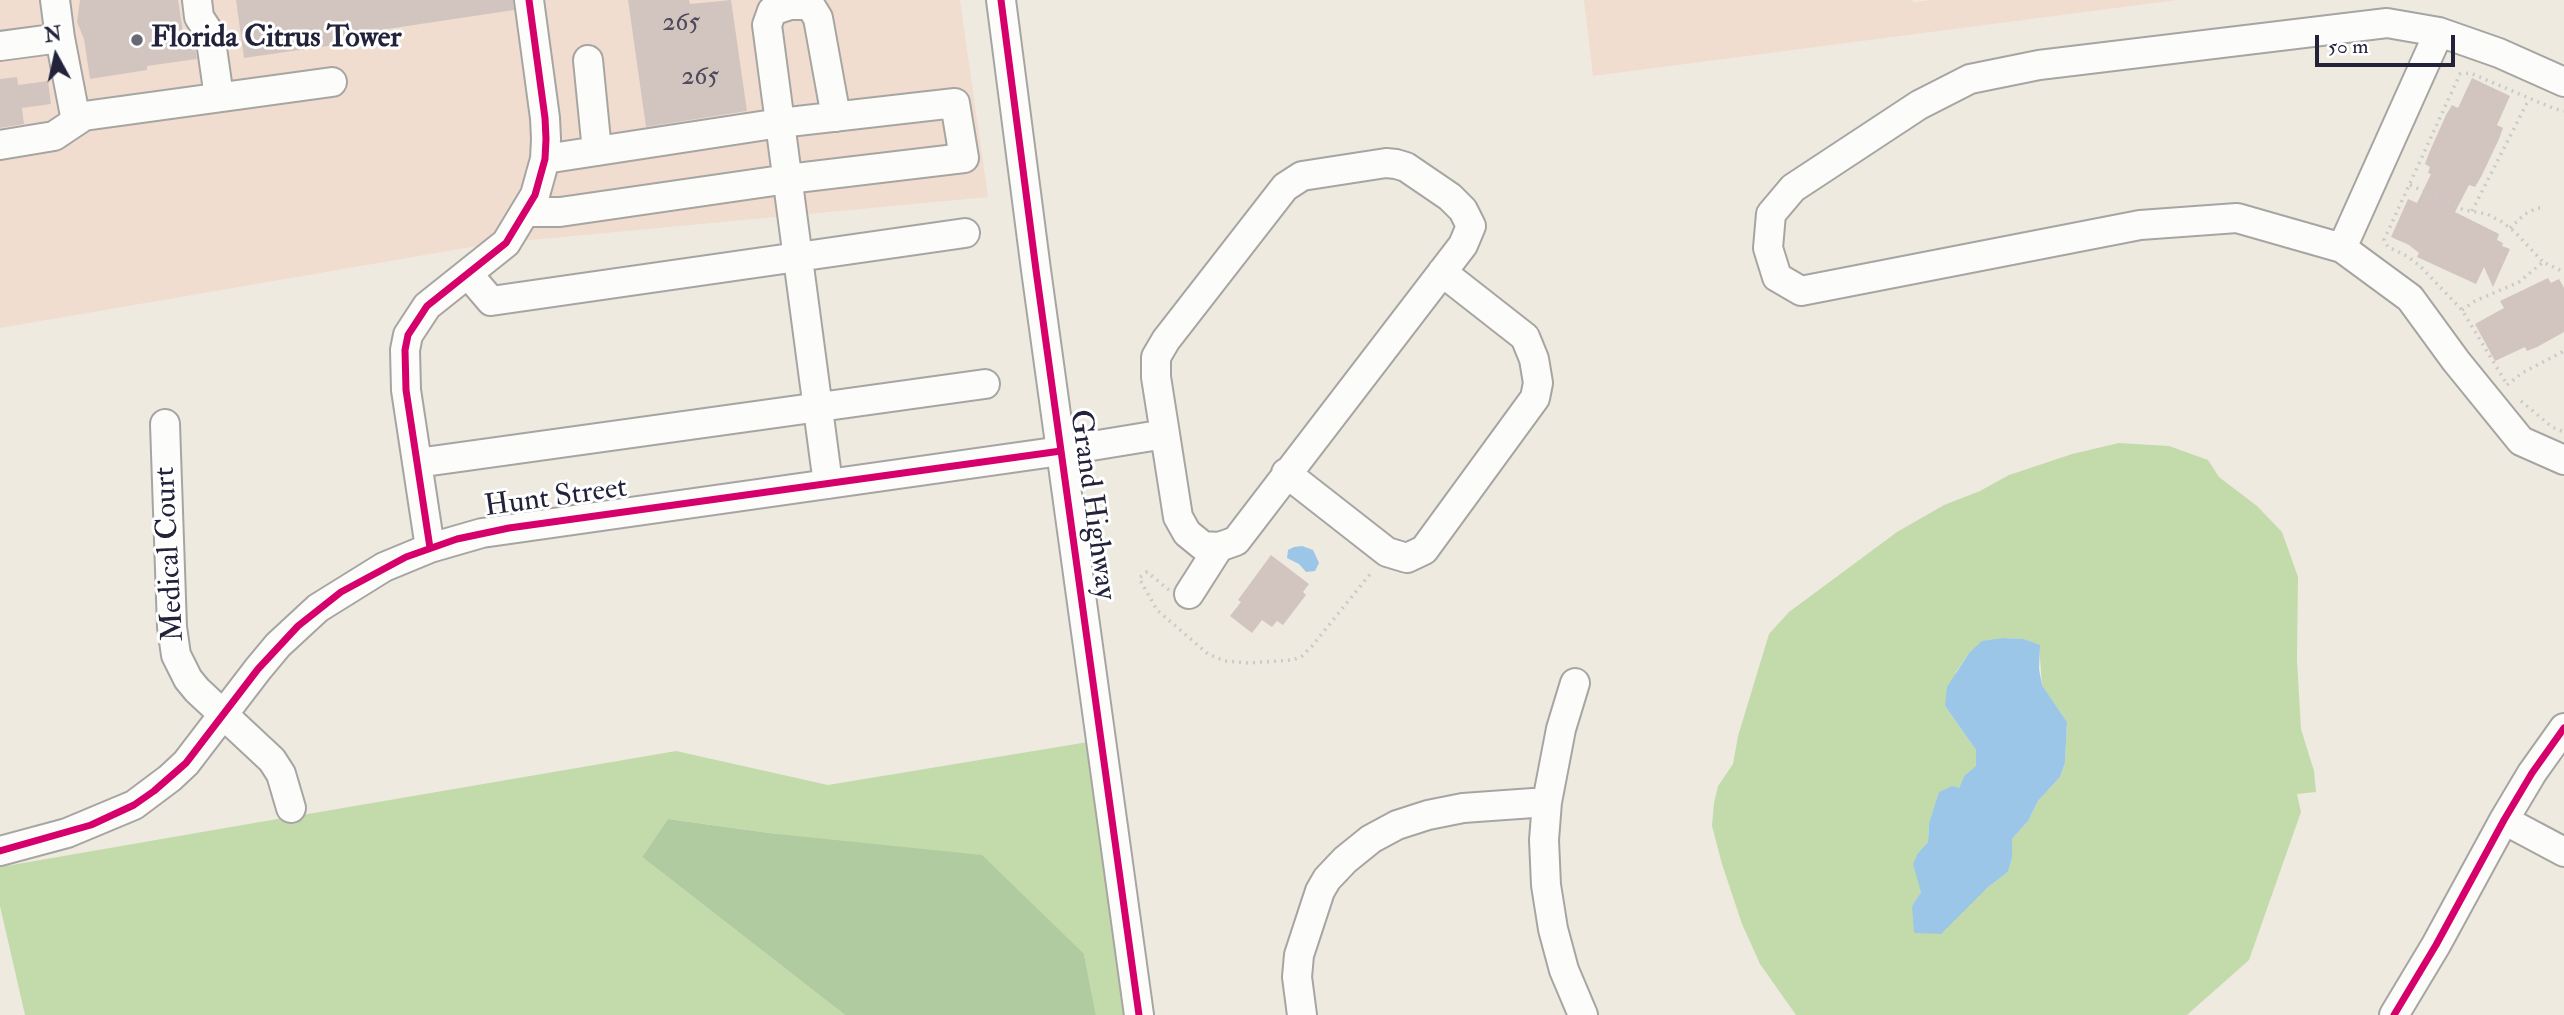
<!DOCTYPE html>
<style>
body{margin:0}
#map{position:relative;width:2564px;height:1015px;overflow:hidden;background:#eeeae0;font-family:"IM FELL Double Pica",serif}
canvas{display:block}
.north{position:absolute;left:21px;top:21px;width:70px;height:70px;-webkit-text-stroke:5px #fff;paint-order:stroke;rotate:352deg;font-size:19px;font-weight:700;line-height:28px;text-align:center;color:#22223b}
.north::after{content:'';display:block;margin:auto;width:24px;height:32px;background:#22223b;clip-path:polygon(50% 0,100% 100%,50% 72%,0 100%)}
.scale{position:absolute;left:2315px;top:35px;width:140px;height:32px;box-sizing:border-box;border:4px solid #22223b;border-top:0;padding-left:9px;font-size:21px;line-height:24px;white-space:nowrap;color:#22223b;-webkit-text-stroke:5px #fff;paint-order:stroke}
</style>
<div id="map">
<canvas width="2564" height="1015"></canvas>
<div class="north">N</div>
<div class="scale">50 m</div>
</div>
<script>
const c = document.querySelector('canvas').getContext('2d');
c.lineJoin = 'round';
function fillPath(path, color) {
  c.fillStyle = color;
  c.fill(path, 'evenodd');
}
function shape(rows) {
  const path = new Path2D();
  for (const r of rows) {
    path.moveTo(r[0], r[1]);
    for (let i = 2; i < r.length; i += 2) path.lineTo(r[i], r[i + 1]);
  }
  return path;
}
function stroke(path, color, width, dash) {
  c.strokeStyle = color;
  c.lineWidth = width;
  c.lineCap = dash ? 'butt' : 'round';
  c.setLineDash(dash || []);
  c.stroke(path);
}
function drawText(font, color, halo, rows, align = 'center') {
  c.font = font + ' "IM FELL Double Pica",serif';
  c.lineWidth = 6;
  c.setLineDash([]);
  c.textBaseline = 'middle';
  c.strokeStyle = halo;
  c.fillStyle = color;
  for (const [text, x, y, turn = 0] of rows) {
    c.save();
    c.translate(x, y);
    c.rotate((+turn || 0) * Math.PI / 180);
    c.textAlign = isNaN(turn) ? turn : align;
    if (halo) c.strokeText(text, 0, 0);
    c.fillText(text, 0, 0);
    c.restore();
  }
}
fillPath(shape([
 [0,0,518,0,536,119,532,173,489,244,0,328],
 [541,0,960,0,988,197,521,241,535,218],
 [1584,0,1912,0,1914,2,1931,0,2177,0,1593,76]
]), '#f1ddcf');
fillPath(shape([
 [2119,443,2169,446,2208,460,2219,477,2257,506,2282,532,2298,577,2297,660,2301,729,2314,771,2316,792,2297,794,2301,812,2249,960,2187,1015,1796,1015,1760,964,1742,924,1722,864,1712,826,1714,803,1718,786,1733,764,1738,736,1769,634,1789,612,1897,532,1944,505,1980,491,2009,475,2072,454],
 [2003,638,2024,639,2039,645,2042,685,2067,722,2065,763,2060,777,2038,801,2028,821,2012,839,2012,858,2008,872,1987,888,1912,906,1921,892,1918,853,1928,842,1929,823,1939,793,1959,788,1964,776,1976,767,1976,750,1945,706,1956,672,1969,653],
 [1094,741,1130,1015,1096,1015,1084,954,777,834,668,819,642,857,845,1015,25,1015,0,906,0,867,283,818,284,821,302,817,302,815,676,751,828,785]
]), '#c3dbaa');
fillPath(shape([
 [668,819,777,834,982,855,1084,954,1096,1015,845,1015,642,857]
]), '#b1cba1');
fillPath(shape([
 [1294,547,1302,546,1313,550,1319,563,1315,571,1306,572,1299,564,1287,558,1288,550],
 [2003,638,2024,639,2040,645,2039,669,2042,685,2067,722,2065,763,2060,777,2038,801,2028,821,2012,839,2012,858,2008,872,1987,888,1941,934,1914,933,1912,906,1921,892,1913,864,1918,853,1928,842,1929,823,1939,792,1952,786,1959,788,1964,776,1976,766,1976,750,1945,706,1947,687,1969,653,1982,641]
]), '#9bc6e8');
fillPath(shape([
 [80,0,178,0,184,39,194,41,197,59,147,66,147,70,90,79,84,39,77,22],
 [236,0,513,0,514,10,354,34,355,42,244,58],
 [628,0,689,0,690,4,731,0,747,111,646,127],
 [17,77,18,85,48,81,51,104,22,108,24,124,0,128,0,79],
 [2472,78,2510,96,2497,125,2503,128,2499,139,2481,177,2475,187,2469,185,2455,212,2499,234,2497,240,2503,243,2502,246,2510,249,2493,287,2484,267,2476,284,2417,257,2419,253,2409,245,2391,237,2408,199,2417,203,2431,174,2428,173,2430,167,2425,164,2429,153,2446,115,2452,105,2458,108],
 [2548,278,2551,283,2559,279,2564,288,2564,332,2537,347,2527,351,2525,347,2495,361,2475,324,2504,308,2500,301],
 [1271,555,1309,584,1303,592,1306,595,1283,625,1277,621,1272,627,1262,620,1252,633,1230,616,1241,602,1238,600]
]), '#d2c5bf');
const minor = shape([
 [197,0,199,17,210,34,219,97],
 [1001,0,1036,270,1139,1015],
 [60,38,76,121],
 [0,46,60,38,55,0],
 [588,60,597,151],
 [2564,82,2499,53,2439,32,2387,23,2039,65,1970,79,1919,105,1793,188,1771,214,1768,248,1777,277,1801,291,2140,225,2237,218,2342,248,2410,298,2456,361,2521,441,2564,460],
 [0,145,54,136,84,116,332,82],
 [545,159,780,123,828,484],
 [527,212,560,212,788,179,964,158,955,103,780,123,767,25,772,11,790,5,810,5,818,18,836,117],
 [2342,248,2439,32],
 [468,274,491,301,965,233],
 [165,424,172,627,176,655,188,679,197,690,272,760,281,774,291,808],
 [417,463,985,384],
 [1286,473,1387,552,1407,558,1424,550,1535,398,1538,383,1534,359,1525,337,1442,272],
 [430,548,406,390,405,350,408,335,427,306,506,243,535,195,545,159,546,139,545,118,529,0],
 [1189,594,1219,547],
 [1575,683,1561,729,1547,802,1544,840,1546,885,1553,929,1564,970,1583,1015],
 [2504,820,2564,852],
 [0,851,67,833,134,805,170,778,186,763,258,669,278,645,318,608,384,567,430,548,482,533,1061,451,1165,434,1178,517,1187,533,1203,546,1219,547,1236,541,1463,245,1471,226,1463,210,1450,197,1406,167,1396,164,1386,163,1302,176,1285,187,1166,340,1156,357,1156,377,1165,434],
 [1302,1015,1297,977,1299,955,1320,891,1327,879,1345,860,1371,839,1397,825,1428,815,1463,808,1547,802],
 [2394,1015,2436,945,2504,820,2532,773,2564,728]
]);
stroke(minor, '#a7a5a2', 32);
stroke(shape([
 [2410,185,2464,210,2487,214,2502,222,2515,232,2543,262],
 [2472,211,2529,99],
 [2510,228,2525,214,2537,208,2544,208],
 [2462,310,2475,301,2519,282,2543,262,2564,272],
 [2505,381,2462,310,2420,266,2407,256,2388,247,2384,240,2460,74,2470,73,2555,109,2564,111],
 [2507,385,2522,373,2564,351],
 [2521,401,2552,427,2564,432],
 [1169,590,1147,572,1139,578,1157,610,1208,654,1225,661,1249,663,1293,660,1302,656,1312,646,1371,573]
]), '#cbcaca', 3.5, [2, 5]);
stroke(minor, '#fcfcfa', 28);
stroke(shape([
 [1001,0,1036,270,1139,1015],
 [430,548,406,390,405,350,408,335,427,306,506,243,535,195,545,159,546,139,545,118,529,0],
 [0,851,91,825,134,805,154,791,186,763,258,669,298,626,341,592,406,557,457,539,509,528,1061,451],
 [2394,1015,2436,945,2504,820,2532,773,2564,728]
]), '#d6006c', 7);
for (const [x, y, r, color] of [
 [137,40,7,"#696875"]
]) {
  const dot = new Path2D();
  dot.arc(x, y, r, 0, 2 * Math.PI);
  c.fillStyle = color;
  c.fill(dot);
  stroke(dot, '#fff', 2.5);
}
drawText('26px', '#4e4b5c', null, [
 ["265",681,24],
 ["265",700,78]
]);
drawText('bold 30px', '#22223b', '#fff', [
 ["Florida Citrus Tower",151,40]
], 'left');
drawText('30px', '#22223b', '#fff', [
 ["Hunt Street",556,499,-8],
 ["Grand Highway",1091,505,82],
 ["Medical Court",171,554,-93]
]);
</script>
